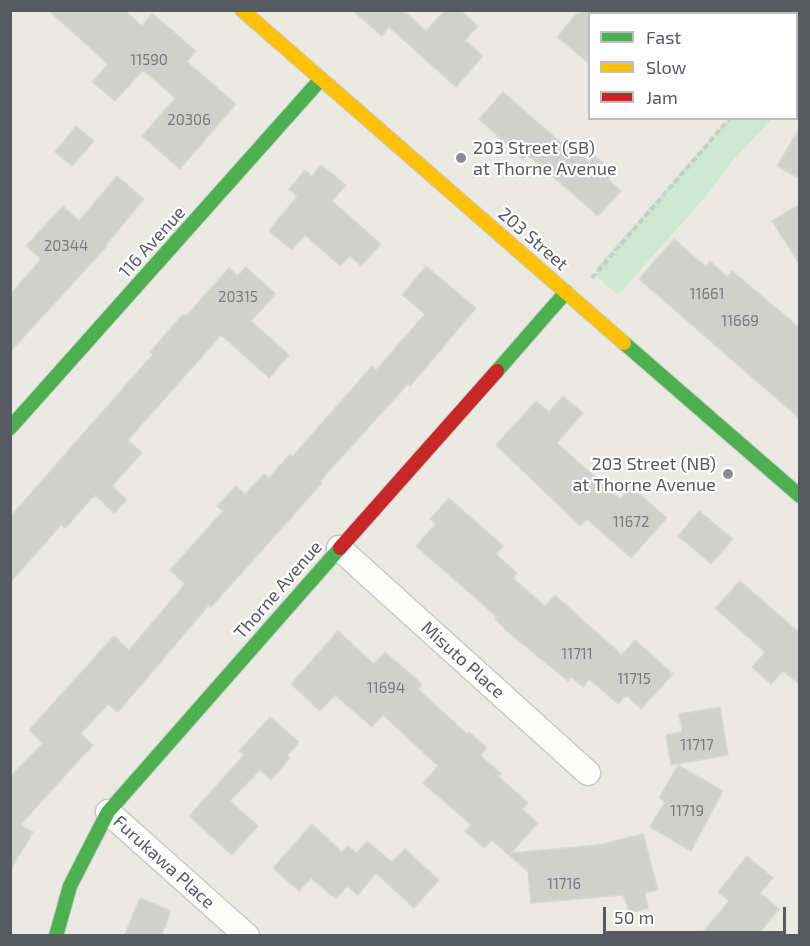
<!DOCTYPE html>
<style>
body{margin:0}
#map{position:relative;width:810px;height:946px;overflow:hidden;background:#eaeae2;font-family:"Exo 2",sans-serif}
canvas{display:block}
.frame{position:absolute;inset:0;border:12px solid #585a62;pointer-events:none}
.legend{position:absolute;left:588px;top:12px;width:210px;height:108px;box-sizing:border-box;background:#fff;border:2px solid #bcbdc0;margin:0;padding:8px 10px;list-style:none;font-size:18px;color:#585a62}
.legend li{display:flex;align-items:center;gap:12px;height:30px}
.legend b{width:30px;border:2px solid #bcbdc0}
.scale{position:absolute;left:603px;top:907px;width:183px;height:27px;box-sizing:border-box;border:3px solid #585a62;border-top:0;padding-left:8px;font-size:18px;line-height:21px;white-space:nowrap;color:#585a62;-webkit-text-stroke:4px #fff;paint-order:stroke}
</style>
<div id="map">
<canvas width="810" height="946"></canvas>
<div class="frame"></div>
<ul class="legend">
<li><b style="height:8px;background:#4caf50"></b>Fast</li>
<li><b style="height:8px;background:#ffc107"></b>Slow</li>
<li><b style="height:8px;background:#c62828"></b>Jam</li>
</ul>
<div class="scale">50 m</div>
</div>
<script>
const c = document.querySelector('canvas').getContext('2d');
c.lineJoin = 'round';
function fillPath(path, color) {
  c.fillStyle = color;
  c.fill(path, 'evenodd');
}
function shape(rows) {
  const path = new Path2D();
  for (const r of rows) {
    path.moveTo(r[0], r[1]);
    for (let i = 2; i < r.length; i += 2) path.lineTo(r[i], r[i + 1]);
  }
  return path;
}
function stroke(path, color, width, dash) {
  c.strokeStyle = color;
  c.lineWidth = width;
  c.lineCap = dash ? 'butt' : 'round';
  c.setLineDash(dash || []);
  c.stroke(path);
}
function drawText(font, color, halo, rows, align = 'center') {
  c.font = font + ' "Exo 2",sans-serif';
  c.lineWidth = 4.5;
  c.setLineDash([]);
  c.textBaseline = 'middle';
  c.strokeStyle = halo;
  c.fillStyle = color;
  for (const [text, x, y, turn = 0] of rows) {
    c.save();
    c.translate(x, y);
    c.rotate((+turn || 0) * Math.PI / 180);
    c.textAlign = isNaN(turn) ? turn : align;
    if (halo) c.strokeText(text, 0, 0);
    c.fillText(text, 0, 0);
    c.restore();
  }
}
fillPath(shape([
 [728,119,772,119,735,158,699,204,618,295,599,279,596,272,599,265]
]), '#cee9d0');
const building = shape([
 [48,10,125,10,142,26,152,13,196,51,187,62,236,104,180,169,142,136,175,98,143,70,115,101,92,82,108,64,48,10],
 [352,10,403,10,426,31,445,10,460,10,478,26,465,40,483,56,456,87,389,27,382,36,352,10],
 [580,10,590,10,590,64,557,37,580,10],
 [503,92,567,148,570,145,589,162,595,156,614,173,608,179,621,191,598,216,527,154,523,159,479,119,503,92],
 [76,126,94,141,72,166,55,152,76,126],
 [800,127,800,179,777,166,800,127],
 [321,165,346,185,332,201,381,244,361,266,350,256,340,266,305,235,292,250,269,231,297,196,289,189,305,170,312,176,321,165],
 [117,176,144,199,106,245,107,246,10,352,10,295,41,259,26,246,63,206,79,221,117,176],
 [800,204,800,265,772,221,800,204],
 [674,239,706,267,710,261,727,277,732,271,800,328,800,419,639,279,674,239],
 [426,266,476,308,410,386,408,384,320,481,322,483,306,501,211,607,209,605,118,712,108,704,81,734,93,745,20,825,33,832,10,871,10,777,43,743,29,730,114,636,129,650,185,584,170,570,223,511,217,506,236,486,245,494,264,474,269,478,290,454,293,456,372,366,376,370,425,314,402,295,426,266],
 [246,267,276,294,251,321,289,355,269,378,221,335,128,440,142,453,112,486,127,500,114,513,95,495,65,528,61,525,10,583,10,517,153,354,150,352,183,314,186,316,229,268,238,276,246,267],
 [563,396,583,413,557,443,620,499,631,486,667,518,631,558,587,519,580,526,496,445,536,401,549,412,563,396],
 [449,498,503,546,496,554,517,573,513,578,545,606,555,595,622,655,635,640,673,674,641,709,626,695,618,704,589,679,583,687,571,677,568,681,509,633,495,619,497,617,416,546,436,524,430,519,449,498],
 [699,511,733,539,711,564,678,536,699,511],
 [740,581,800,633,800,685,783,671,771,684,752,667,765,652,715,608,740,581],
 [338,631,374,664,385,652,422,684,418,689,467,734,469,732,487,748,480,755,501,774,498,776,528,803,522,809,538,823,511,853,598,845,643,834,658,890,645,893,648,908,630,913,623,895,531,903,528,872,492,840,484,848,465,831,471,825,423,783,438,766,383,715,372,727,335,695,320,711,291,684,338,631],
 [720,707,728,755,671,765,666,735,682,732,679,714,720,707],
 [270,717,299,742,287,756,290,758,271,780,260,770,230,801,258,826,232,855,189,816,244,755,239,751,270,717],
 [678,765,723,791,691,851,650,827,665,802,659,798,678,765],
 [312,824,342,852,348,846,357,853,367,841,392,862,405,849,439,880,414,908,376,873,358,895,347,886,336,899,311,878,299,891,273,868,312,824],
 [747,856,773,878,760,893,779,909,757,936,699,936,729,901,718,892,747,856],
 [140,898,171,911,161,936,124,936,140,898]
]);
fillPath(building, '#d1d1cc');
stroke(building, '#d9d8d2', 1.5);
const street = shape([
 [339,548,588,773],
 [108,812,247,936]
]);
const fast = shape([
 [624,343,800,496],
 [497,371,566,292],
 [10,428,321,79],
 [56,936,70,886,108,812,340,548]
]);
const slow = shape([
 [242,10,624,343]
]);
const jam = shape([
 [340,548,497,371]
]);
stroke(street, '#c8c8c7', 27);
stroke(fast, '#c9c9c8', 16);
stroke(slow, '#c9c9c8', 16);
stroke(jam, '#c9c9c8', 16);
stroke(shape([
 [796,41,800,38],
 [592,278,730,118]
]), '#c7cecc', 4, [6, 3]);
stroke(street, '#fcfcfb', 24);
stroke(fast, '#4caf50', 14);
stroke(slow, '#ffc107', 14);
stroke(jam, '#c62828', 14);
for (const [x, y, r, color] of [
 [461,158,6,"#8b8c8f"],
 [728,474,6,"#8b8c8f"]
]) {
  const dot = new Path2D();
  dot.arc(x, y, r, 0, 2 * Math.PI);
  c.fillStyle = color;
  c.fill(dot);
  stroke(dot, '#fff', 2);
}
drawText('15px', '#78797e', null, [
 ["11590",149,60],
 ["20306",189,120],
 ["20344",66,246],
 ["11661",707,294],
 ["20315",238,297],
 ["11669",740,321],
 ["11672",631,522],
 ["11711",577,654],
 ["11715",634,679],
 ["11694",386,688],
 ["11717",697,745],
 ["11719",687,811],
 ["11716",564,884]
]);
drawText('18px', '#585a62', '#fff', [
 ["203 Street (SB)",473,148],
 ["at Thorne Avenue",473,169],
 ["203 Street (NB)",716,464,"right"],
 ["at Thorne Avenue",716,485,"right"]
], 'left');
drawText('18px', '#585a62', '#fff', [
 ["203 Street",533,239,41],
 ["116 Avenue",152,242,-48],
 ["Thorne Avenue",278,590,-49],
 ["Misuto Place",463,660,42],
 ["Furukawa Place",164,862,42]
]);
</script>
